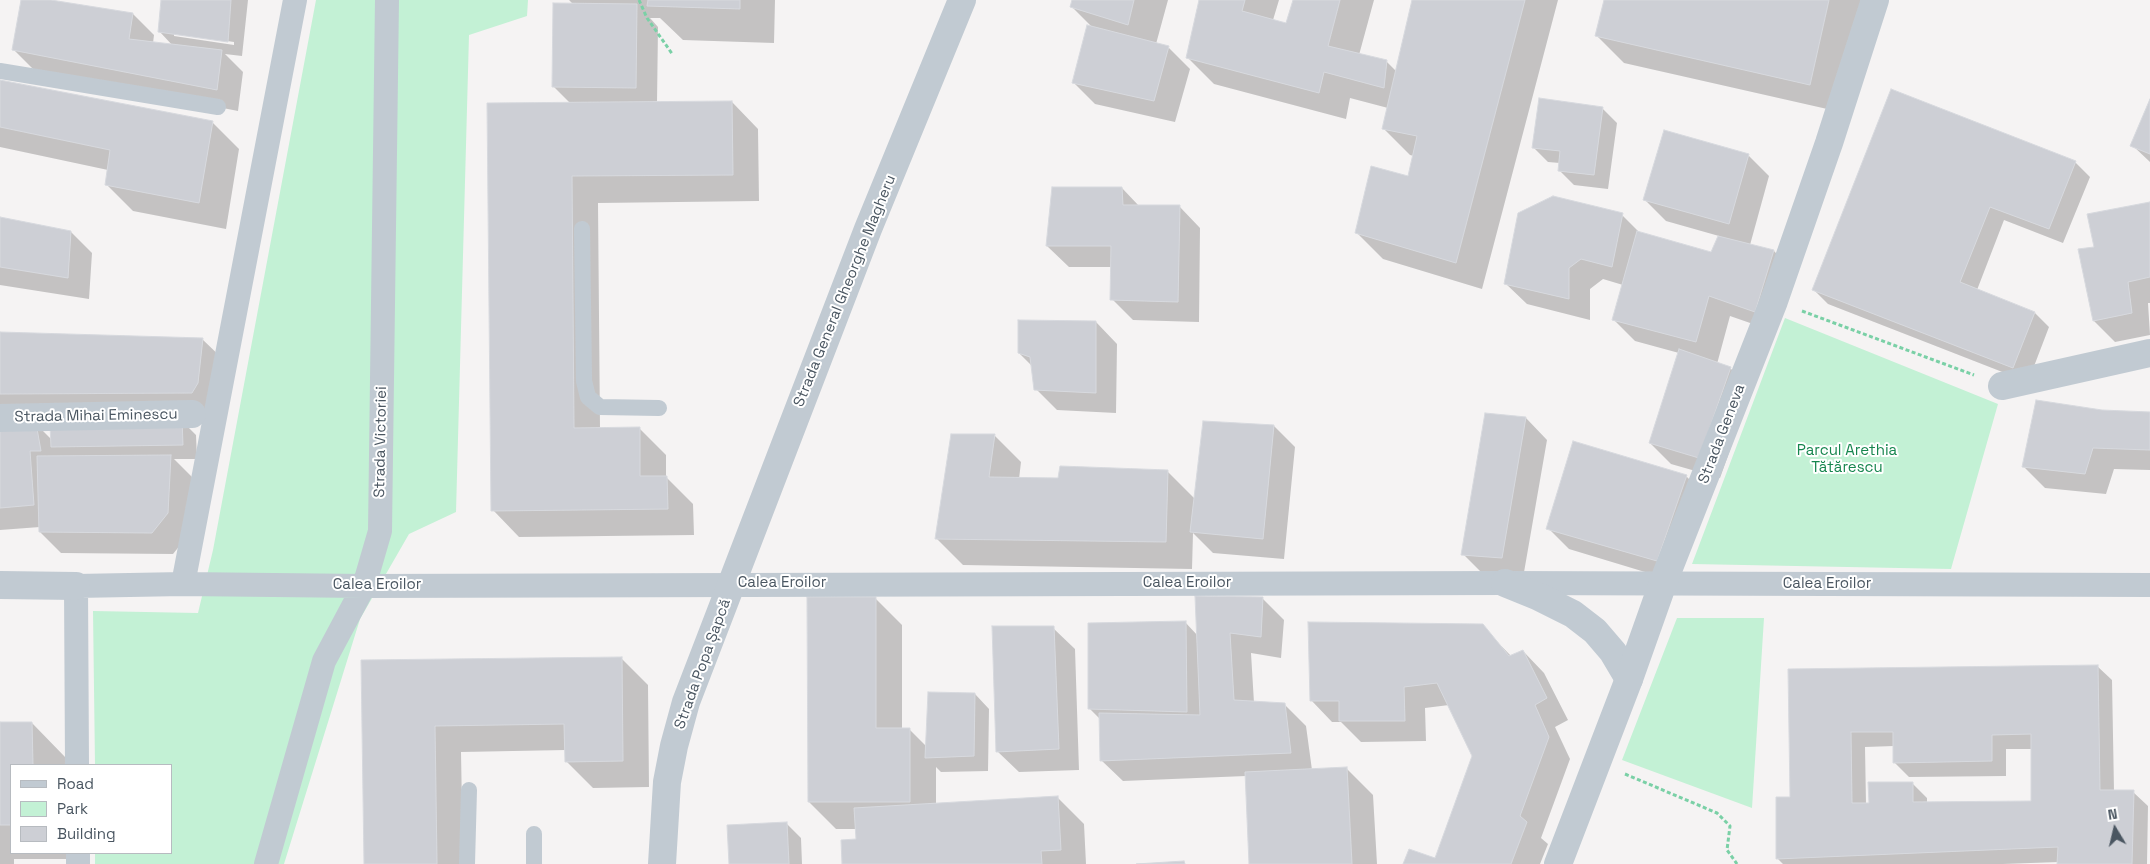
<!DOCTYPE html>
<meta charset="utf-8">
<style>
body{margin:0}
#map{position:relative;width:2150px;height:864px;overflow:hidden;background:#f5f3f3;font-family:"Space Grotesk",sans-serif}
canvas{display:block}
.legend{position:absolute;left:10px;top:764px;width:162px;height:90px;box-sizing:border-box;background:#fff;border:1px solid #b7bbc0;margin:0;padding:6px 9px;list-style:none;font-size:15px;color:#4a5661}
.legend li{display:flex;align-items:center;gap:10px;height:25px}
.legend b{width:25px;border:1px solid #b7bbc0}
.north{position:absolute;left:2090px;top:804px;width:50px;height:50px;-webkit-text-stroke:4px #fff;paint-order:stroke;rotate:351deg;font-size:14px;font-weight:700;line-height:20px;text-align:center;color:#4a5661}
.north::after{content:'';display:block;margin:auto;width:18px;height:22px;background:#4a5661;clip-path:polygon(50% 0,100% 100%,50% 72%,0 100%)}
</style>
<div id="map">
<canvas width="2150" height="864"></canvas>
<ul class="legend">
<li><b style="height:6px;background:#c1cad2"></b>Road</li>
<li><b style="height:14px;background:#c3f1d5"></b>Park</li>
<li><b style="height:14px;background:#cdcfd5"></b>Building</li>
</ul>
<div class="north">N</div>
</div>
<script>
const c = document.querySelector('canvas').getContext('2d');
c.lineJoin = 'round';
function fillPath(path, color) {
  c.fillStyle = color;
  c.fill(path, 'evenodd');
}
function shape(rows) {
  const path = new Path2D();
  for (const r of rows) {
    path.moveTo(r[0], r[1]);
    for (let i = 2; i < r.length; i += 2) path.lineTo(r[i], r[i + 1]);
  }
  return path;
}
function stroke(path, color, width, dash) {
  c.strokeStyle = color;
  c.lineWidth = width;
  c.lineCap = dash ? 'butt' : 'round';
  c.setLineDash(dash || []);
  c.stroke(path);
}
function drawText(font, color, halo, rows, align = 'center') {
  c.font = font + ' "Space Grotesk",sans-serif';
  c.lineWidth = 4;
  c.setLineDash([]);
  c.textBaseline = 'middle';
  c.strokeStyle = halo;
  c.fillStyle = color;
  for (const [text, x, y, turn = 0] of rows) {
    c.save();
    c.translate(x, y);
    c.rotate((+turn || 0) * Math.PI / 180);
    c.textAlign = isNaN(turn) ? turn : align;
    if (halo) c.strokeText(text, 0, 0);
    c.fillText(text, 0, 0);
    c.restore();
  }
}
fillPath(shape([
 [316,0,528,0,527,16,469,35,456,512,409,534,360,619,284,864,95,864,95,853,171,853,171,765,95,765,93,611,198,613,213,550],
 [1785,318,1998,404,1951,569,1692,564],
 [1677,618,1764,618,1752,808,1622,760]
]), '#c3f1d5');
fillPath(shape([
 [22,0,43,0,133,14,154,35,153,43,173,46,160,32,163,0,248,0,242,56,225,54,243,72,238,111,35,71,14,50],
 [174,33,234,42,234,45,174,36],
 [569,0,775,0,774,43,683,40,660,18,650,18,658,27,657,103,732,102,758,129,759,201,598,203,600,428,639,428,666,455,666,477,693,504,694,535,519,537,493,510,570,103,553,86,574,5],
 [1073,0,1168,0,1156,44,1169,48,1190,69,1175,122,1095,104,1073,82,1092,27,1072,7],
 [1200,0,1279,0,1273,20,1287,24,1294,0,1374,0,1359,55,1386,61,1397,72,1413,0,1558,0,1482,289,1383,259,1356,232,1408,178,1414,156,1410,155,1383,128,1388,108,1350,98,1346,119,1214,84,1187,57],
 [1605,0,1861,0,1836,111,1624,63,1597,36],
 [0,81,212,122,239,149,226,229,133,211,106,184,108,170,0,147],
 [2150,102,2150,162,2132,145],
 [1602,108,1617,123,1608,189,1574,185,1559,170,1560,163,1548,162,1533,147],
 [1748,155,1769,176,1750,245,1774,251,1795,273,1776,332,1730,316,1717,364,1730,368,1752,389,1720,478,1671,464,1650,443,1679,353,1635,341,1614,320,1623,285,1603,279,1590,289,1590,320,1527,304,1505,283,1622,215,1641,234,1712,254,1719,236,1666,221,1645,200],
 [2075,162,2090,177,2063,243,2004,220,1977,290,2035,313,2049,327,2028,382,1828,304,1813,289],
 [1122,188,1139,206,1179,206,1200,228,1199,322,1133,320,1112,299,1112,267,1069,267,1047,246],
 [2150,204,2150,303,2148,303,2150,335,2115,342,2094,321,2080,250,2095,248],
 [0,218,71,232,92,253,89,299,0,285],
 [1096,322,1117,344,1116,413,1057,410,1036,389,1032,366,1019,353],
 [0,333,202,339,224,360,213,414,0,405],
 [2101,411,2150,413,2150,470,2114,469,2106,494,2045,488,2024,467],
 [1486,415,1526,418,1547,440,1523,578,1484,575,1463,554],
 [182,421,196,435,197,459,174,459,192,477,189,534,173,554,61,553,40,532,40,527,0,530,0,424,36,424,52,440],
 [1274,426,1295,447,1284,559,1213,553,1193,533,1192,569,963,565,936,538,995,436,1021,462,1019,479,1059,479,1167,471,1195,499],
 [1686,476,1707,497,1678,582,1569,549,1548,528],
 [875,598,902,625,902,729,909,729,927,747,975,694,989,709,988,771,941,772,936,767,936,804,1057,797,1084,824,1086,864,844,864,857,840,857,829,836,829,809,802],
 [1262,598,1284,620,1281,658,1251,653,1254,703,1284,704,1306,726,1312,770,1347,769,1373,795,1377,864,1250,864,1246,776,1123,781,1101,760,1101,720,1089,708,1185,622,1198,636],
 [1482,626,1511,656,1523,651,1544,673,1568,720,1555,727,1570,759,1541,838,1548,844,1540,864,1404,864,1436,860,1473,756,1449,705,1425,708,1426,741,1361,742,1341,722,1332,722,1311,700],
 [1053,628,1075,649,1079,770,1019,772,997,751],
 [621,658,648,685,649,787,593,788,566,761,566,750,461,752,463,864,365,864,362,662],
 [2097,666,2112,680,2114,791,2133,792,2148,806,2147,864,2058,864,2059,862,2003,864,1783,864,1778,859,1791,798,1789,670],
 [1894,746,1894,762,1909,777,2006,776,2006,749,2032,749,2033,802,1927,803,1927,798,1912,783,1870,804,1866,804,1865,747],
 [0,723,32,723,66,758,67,765,11,765,11,853,68,853,68,859,14,859,14,864,0,864],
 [786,823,801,838,802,864,730,864]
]), '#0003');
const building = shape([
 [21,0,51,0,133,13,129,39,222,50,217,90,12,50,21,0],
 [161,0,231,0,228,42,158,32,161,0],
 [648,0,740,0,740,9,647,6,648,0],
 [1072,0,1134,0,1128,25,1070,7,1072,0],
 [1199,0,1245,0,1242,11,1286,23,1293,0,1340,0,1328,46,1387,60,1384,88,1324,72,1319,93,1186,58,1199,0],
 [1412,0,1525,0,1456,263,1355,233,1371,166,1408,176,1417,136,1382,129,1412,0],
 [1604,0,1829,0,1810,85,1595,36,1604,0],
 [553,3,637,4,636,88,552,87,553,3],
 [1087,25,1169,46,1154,101,1072,83,1087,25],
 [0,80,213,121,199,203,105,185,110,150,0,127,0,80],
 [1891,89,2076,161,2049,229,1990,207,1960,282,2035,312,2013,368,1812,290,1891,89],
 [1539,98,1603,107,1594,175,1558,171,1560,151,1532,148,1539,98],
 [2150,99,2150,154,2130,146,2150,99],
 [732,101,733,175,572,176,574,428,640,427,640,476,667,476,668,509,491,511,487,103,732,101],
 [1664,130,1749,154,1729,224,1643,200,1664,130],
 [1052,187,1122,187,1123,205,1180,205,1178,302,1110,300,1111,246,1046,246,1052,187],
 [1553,196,1623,213,1612,267,1581,259,1569,268,1569,299,1504,284,1518,213,1553,196],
 [2150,202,2150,277,2128,282,2132,313,2093,321,2078,249,2094,247,2087,214,2150,202],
 [0,217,71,231,68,278,0,267,0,217],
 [1637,231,1711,252,1718,236,1774,250,1755,312,1709,296,1696,342,1612,320,1637,231],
 [1018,320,1096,321,1096,393,1034,390,1030,357,1018,353,1018,320],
 [0,332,203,338,198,383,192,393,0,394,0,332],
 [1679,349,1731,367,1699,458,1649,443,1679,349],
 [2036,400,2102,410,2150,412,2150,450,2093,448,2085,474,2022,467,2036,400],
 [1485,413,1526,417,1502,558,1461,555,1485,413],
 [182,419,183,445,51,447,50,424,182,419],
 [1203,421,1274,425,1263,539,1190,532,1203,421],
 [0,423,36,423,41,451,30,451,34,505,0,508,0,423],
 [951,434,995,434,989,477,1058,478,1060,466,1168,470,1166,542,935,539,951,434],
 [1573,441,1687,475,1657,561,1546,529,1573,441],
 [171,455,168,513,152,533,39,532,37,456,171,455],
 [1195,596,1263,597,1261,637,1230,633,1234,700,1285,703,1291,753,1100,761,1099,713,1200,715,1195,596],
 [807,597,876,597,876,728,910,728,910,802,808,802,807,597],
 [1186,621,1187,712,1088,709,1088,623,1186,621],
 [1308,622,1483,624,1509,656,1523,650,1547,698,1535,705,1549,737,1520,816,1527,822,1511,864,1403,864,1409,849,1435,858,1472,756,1437,683,1404,687,1405,721,1339,721,1339,701,1310,701,1308,622],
 [992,626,1054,626,1059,749,996,752,992,626],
 [622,657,623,761,565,762,564,724,435,726,437,864,364,864,361,660,622,657],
 [2098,665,2100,790,2134,790,2132,864,2057,864,2058,847,1776,859,1776,797,1790,797,1788,669,2098,665],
 [1851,732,1893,732,1893,763,1992,761,1992,735,2031,734,2031,801,1913,802,1913,782,1868,782,1869,803,1852,803,1851,732],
 [928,692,975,693,974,756,925,758,928,692],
 [0,722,32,722,33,765,11,765,11,825,0,825,0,722],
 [1347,767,1352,864,1249,864,1245,772,1347,767],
 [1058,796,1061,850,1041,851,1042,864,842,864,841,840,856,839,854,808,1058,796],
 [787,822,789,864,729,864,727,825,787,822],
 [1184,861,1185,864,1136,864,1184,861]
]);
fillPath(building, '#cdcfd5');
stroke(building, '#d7d9de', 1);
stroke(shape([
 [639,0,647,18,673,55],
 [1802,311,1974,375],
 [1625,774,1717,813,1730,826,1727,850,1737,864]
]), '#7ad0a6', 3, [4, 2.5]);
stroke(shape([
 [0,71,218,107],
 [582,229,584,381,588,397,600,407,659,408],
 [534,834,534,864],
 [467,864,469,790]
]), '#c1cad2', 16);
stroke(shape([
 [183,584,295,0],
 [77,765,76,586,183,584,364,586,1505,583,2150,585],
 [78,853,78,864],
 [266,864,324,661,364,586,380,531,387,0]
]), '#c1cad2', 24);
stroke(shape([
 [2002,386,2150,353],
 [0,418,192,414],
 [1505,583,1537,596,1573,614,1595,631,1613,652,1629,679],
 [0,585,76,586]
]), '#c1cad2', 28);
stroke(shape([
 [662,864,667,782,674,746,686,702,868,229,962,0],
 [1558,864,1629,679,1663,583,1774,301,1829,143,1875,0]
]), '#c1cad2', 28);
drawText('15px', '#4a5661', '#fff', [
 ["Strada General Gheorghe Magheru",845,291,-68],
 ["Strada Mihai Eminescu",96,416,-1],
 ["Strada Geneva",1722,434,-69],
 ["Strada Victoriei",381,442,-89],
 ["Calea Eroilor",782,583],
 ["Calea Eroilor",1187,583],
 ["Calea Eroilor",1827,584],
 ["Calea Eroilor",377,585],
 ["Strada Popa Șapcă",703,664,-70]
]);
drawText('15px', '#17864f', '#fff', [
 ["Parcul Arethia",1847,451],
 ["Tătărescu",1847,468]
]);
</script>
